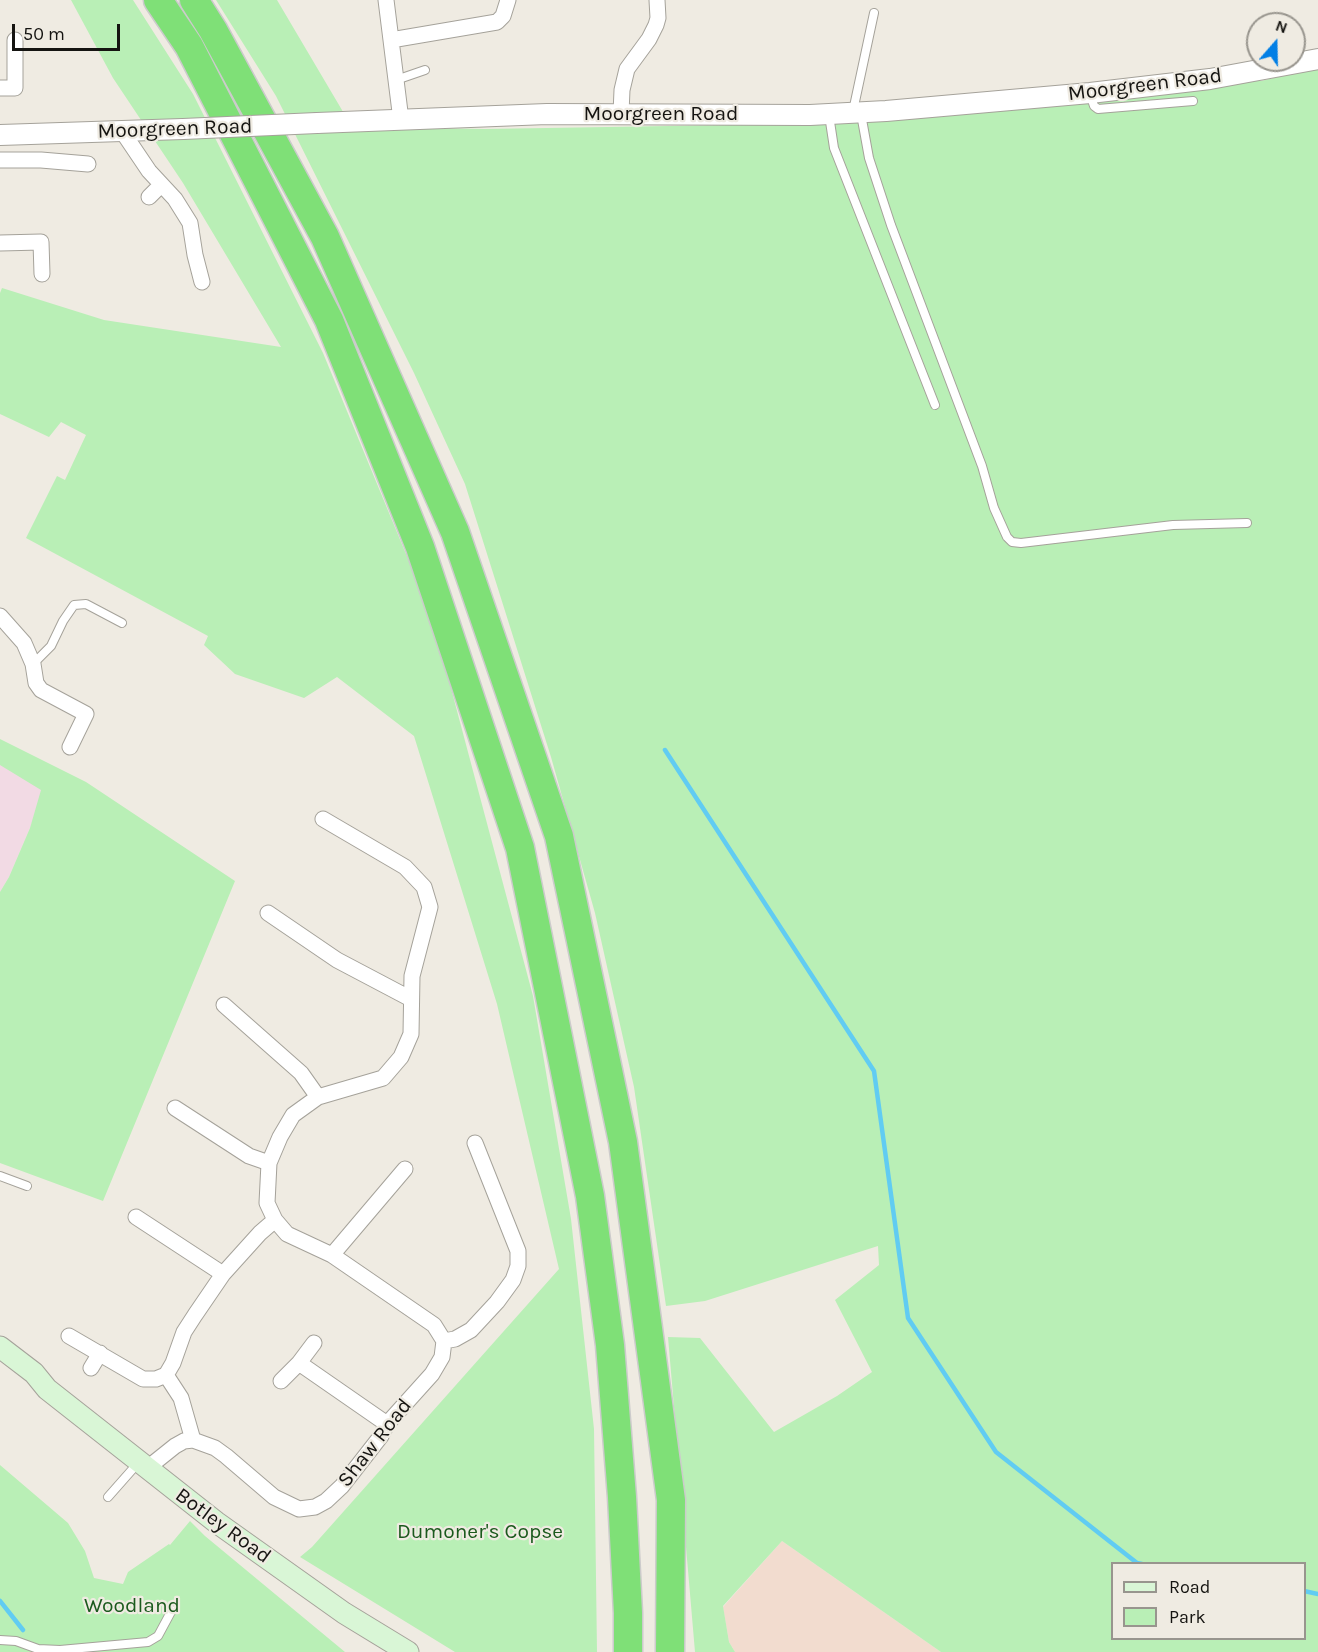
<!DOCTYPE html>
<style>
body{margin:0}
#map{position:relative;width:1318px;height:1652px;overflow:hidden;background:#efebe2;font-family:Karla,sans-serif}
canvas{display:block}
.legend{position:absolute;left:1111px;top:1562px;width:195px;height:78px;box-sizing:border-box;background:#efebe2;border:2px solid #98958e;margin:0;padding:8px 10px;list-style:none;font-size:18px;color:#151411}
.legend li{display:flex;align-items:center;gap:12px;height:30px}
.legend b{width:30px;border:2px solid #98958e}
.north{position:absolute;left:1246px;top:12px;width:60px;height:60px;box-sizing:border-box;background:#efebe2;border:2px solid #98958e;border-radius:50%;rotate:20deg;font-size:16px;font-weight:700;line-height:24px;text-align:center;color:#151411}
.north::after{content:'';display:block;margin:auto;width:21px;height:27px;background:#027fe5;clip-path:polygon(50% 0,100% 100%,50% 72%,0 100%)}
.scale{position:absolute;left:12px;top:24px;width:108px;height:27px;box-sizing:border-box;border:3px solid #151411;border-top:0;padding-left:8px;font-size:18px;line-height:21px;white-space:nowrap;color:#151411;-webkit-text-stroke:4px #efebe2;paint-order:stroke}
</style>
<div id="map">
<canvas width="1318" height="1652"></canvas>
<ul class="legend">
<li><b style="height:8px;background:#d9f6d6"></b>Road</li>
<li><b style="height:16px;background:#b9efb6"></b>Park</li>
</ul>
<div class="north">N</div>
<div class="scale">50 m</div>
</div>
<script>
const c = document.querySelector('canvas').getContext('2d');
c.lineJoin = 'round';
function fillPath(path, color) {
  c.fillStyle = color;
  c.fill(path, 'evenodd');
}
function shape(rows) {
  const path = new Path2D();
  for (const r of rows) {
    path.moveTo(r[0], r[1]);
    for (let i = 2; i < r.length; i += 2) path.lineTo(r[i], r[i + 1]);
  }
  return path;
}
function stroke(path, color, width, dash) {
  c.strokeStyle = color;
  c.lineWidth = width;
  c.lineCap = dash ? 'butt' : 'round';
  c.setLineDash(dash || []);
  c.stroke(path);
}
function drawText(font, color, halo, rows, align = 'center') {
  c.font = font + ' Karla,sans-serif';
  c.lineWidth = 4.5;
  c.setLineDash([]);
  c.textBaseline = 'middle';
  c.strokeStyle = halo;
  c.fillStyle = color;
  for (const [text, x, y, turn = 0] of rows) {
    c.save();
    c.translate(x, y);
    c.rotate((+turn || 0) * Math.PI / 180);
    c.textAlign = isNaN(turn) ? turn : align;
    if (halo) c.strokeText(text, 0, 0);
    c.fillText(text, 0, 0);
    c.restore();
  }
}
fillPath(shape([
 [782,1541,941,1652,735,1652,729,1642,723,1607]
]), '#f2dccf');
fillPath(shape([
 [0,762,45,787,30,828,9,877,0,892]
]), '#f2dae4');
fillPath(shape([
 [71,0,133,0,193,94,323,353,432,617,533,996,571,1219,594,1429,597,1652,455,1652,300,1557,312,1547,559,1269,497,1004,414,736,337,677,304,698,235,674,204,645,208,636,26,538,57,476,65,480,86,435,61,422,49,437,0,414,0,293,2,288,104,320,281,347,183,183,113,78],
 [216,0,277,0,352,127,485,129,852,123,1238,81,1261,81,1318,67,1318,1652,941,1652,782,1541,723,1606,729,1642,735,1652,695,1652,668,1337,700,1338,774,1432,837,1396,872,1372,835,1300,879,1265,878,1246,705,1301,666,1306,634,1087,595,913,551,757,465,484,414,373,276,96],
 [1112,1564,1304,1564,1304,1638,1112,1638],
 [0,739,86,782,235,881,103,1201,0,1163,0,892,9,877,30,828,41,790,0,765],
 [0,1465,68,1523,85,1551,94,1578,123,1584,128,1572,169,1544,170,1545,190,1521,205,1536,345,1652,0,1652]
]), '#b9efb6');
stroke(shape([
 [665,750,874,1071,908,1318,996,1452,1137,1563,1142,1564],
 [1304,1591,1318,1594],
 [0,1601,23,1630]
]), '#61ccf2', 4.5);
const service = shape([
 [396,80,425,70],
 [1090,94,1094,106,1098,109,1193,101],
 [853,111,874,13],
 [861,114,869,158,891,225,982,466,994,508,1007,537,1012,542,1021,543,1173,525,1247,523],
 [829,115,834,148,935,405],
 [33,664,51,646,63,621,74,605,86,604,122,623],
 [0,1176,27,1186],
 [108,1497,138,1463],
 [0,1640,16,1641,38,1649,60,1650,148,1642,158,1636,172,1610]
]);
const minor = shape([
 [386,0,401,120],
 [391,40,497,22,503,16,508,0],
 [0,88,15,88,15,40],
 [621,113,622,90,627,69,649,39,656,25,658,18,657,0],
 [122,131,149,171,175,199,190,223,195,255,202,282],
 [0,160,41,160,88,164],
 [149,197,161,185],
 [0,243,41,242,42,274],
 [0,616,24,643,33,664,36,683,41,690,86,714,70,747],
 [268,913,337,960,411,999],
 [224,1005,301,1073,318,1097],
 [175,1108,249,1156,269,1163],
 [136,1217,223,1274],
 [332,1255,405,1169],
 [69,1336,143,1379,156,1379,166,1375],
 [444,1341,455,1339,471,1330,497,1302,513,1280,518,1266,518,1251,475,1143],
 [314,1343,299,1363,387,1424],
 [91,1368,100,1353],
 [166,1375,173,1363,184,1332,195,1315,223,1274,260,1233,275,1220],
 [166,1375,181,1398,193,1440],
 [281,1381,299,1363],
 [149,1470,155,1462,175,1446,184,1441,193,1440,215,1448,226,1456,274,1497,299,1509,315,1507,326,1501,342,1486,381,1436,387,1424,432,1374,442,1357,444,1341,434,1325,332,1255,287,1234,275,1220,267,1203,269,1163,280,1137,293,1115,318,1097,383,1078,401,1057,411,1034,412,976,430,907,424,887,405,867,323,819]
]);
const tertiary = shape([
 [317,123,547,114,810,115,886,111,1090,93,1210,79,1318,59],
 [0,135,183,129]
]);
const secondary = shape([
 [0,1347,34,1373,47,1389,216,1522,344,1613,408,1652]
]);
const motorway = shape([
 [158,0,189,46,329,320,420,547,520,848,590,1196,610,1345,622,1497,628,1613,628,1652],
 [194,0,213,30,325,237,455,532,559,836,623,1142,671,1500,670,1652]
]);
stroke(service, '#a5a29a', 10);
stroke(minor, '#a5a29a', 17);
stroke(tertiary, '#a5a29a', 22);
stroke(secondary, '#a5a29a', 23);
stroke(motorway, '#cccbcb', 31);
stroke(service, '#fff', 8);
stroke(minor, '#fff', 15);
stroke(tertiary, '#fff', 20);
stroke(secondary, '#d9f6d6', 21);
stroke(motorway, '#7fe077', 28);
const tertiaryBridge = shape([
 [183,129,317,123]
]);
stroke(tertiaryBridge, '#a5a29a', 22, []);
stroke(tertiaryBridge, '#fff', 20);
drawText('21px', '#151411', '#efebe2', [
 ["Moorgreen Road",1145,85,-7],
 ["Moorgreen Road",661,114],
 ["Moorgreen Road",175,129,-2],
 ["Shaw Road",375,1443,-52],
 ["Botley Road",223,1526,36]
]);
drawText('21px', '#1b5a1d', '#efebe2', [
 ["Dumoner's Copse",480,1532],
 ["Woodland",132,1606]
]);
</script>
